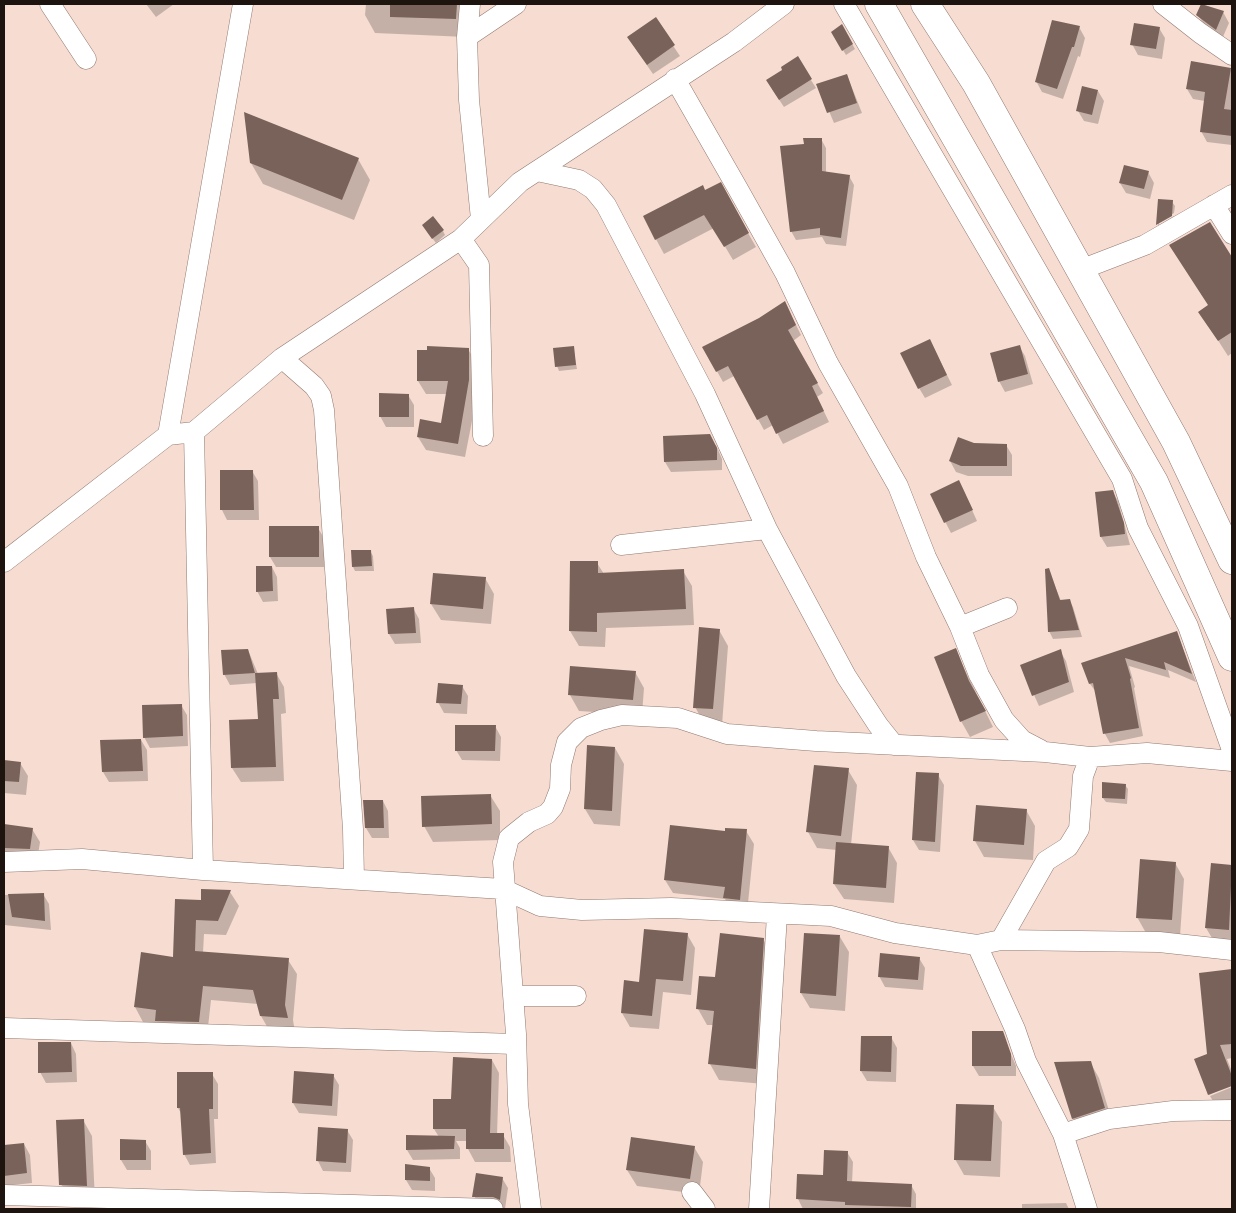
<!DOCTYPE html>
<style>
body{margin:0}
#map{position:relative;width:1236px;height:1213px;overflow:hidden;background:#f7dcd2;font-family:"DejaVu Sans",sans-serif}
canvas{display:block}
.frame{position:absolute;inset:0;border:5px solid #1d1410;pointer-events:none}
</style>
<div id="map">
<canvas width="1236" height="1213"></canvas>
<div class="frame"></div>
</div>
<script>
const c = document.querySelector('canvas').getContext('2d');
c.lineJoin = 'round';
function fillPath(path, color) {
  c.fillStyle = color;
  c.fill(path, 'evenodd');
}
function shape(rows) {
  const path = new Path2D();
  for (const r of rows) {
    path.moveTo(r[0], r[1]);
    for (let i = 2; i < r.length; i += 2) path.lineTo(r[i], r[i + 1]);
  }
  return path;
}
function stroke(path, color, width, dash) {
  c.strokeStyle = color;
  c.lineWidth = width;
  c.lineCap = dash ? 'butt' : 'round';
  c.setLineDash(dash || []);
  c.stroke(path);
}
fillPath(shape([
 [146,4,174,4,156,17],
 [366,4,467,4,466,37,375,33,365,15],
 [1202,4,1223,12,1229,23,1222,39,1204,25,1198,15],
 [655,19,680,56,653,74,635,48],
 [842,26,855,49,846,55,832,32],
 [1079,27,1085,38,1080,57,1078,56,1063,99,1042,92,1036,81],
 [1159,28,1165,38,1162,59,1138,55,1132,44],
 [797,58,816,88,784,107,772,89,784,70],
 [1192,63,1232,70,1232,145,1207,142,1201,131,1205,101,1193,99,1187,89],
 [847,75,862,113,834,123,818,85],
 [1098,91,1104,101,1098,124,1084,121,1078,111],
 [821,139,826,148,826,173,849,176,854,185,846,246,826,244,822,237,796,240,791,231,805,145],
 [358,159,370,180,354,220,263,184,251,163],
 [1148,172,1154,183,1150,199,1126,193,1120,183],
 [720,184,756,247,733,260,714,228,664,254,644,217],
 [1159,201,1172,202,1175,206,1174,213,1159,222,1159,225,1174,216,1174,221,1160,229,1158,224],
 [1209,223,1232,259,1232,353,1228,356,1200,312,1209,306],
 [426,230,443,231,445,235,436,243],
 [785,303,801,335,793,341,823,393,817,397,829,422,783,444,773,425,764,430,734,376,723,382,704,348,760,319],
 [1019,346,1025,356,1033,384,1005,392,999,381],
 [573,347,577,369,559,371,557,366],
 [468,349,476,363,477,395,465,457,426,450,418,437,442,425,447,394,426,394,418,381],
 [935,351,952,385,925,398,919,388],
 [408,395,414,405,414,427,386,427,380,416],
 [664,437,716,445,722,459,722,470,671,472,665,462],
 [974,444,1006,445,1012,455,1012,476,968,476,956,472,950,461],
 [252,471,258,481,259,520,227,520,222,510],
 [1112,491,1118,501,1130,545,1107,547,1101,537],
 [964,492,977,521,951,533,931,494],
 [318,528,324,538,324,567,276,567,270,557],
 [370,551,373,556,374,571,355,571,353,567],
 [597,563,604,574,683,571,692,586,694,625,606,628,605,647,579,646,570,631],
 [272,567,277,577,278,601,263,602,257,591],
 [1048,569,1061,601,1069,600,1073,607,1082,637,1053,639,1049,631],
 [485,578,494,594,491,624,441,620,431,604],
 [413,608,419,619,421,643,395,644,389,634,387,610],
 [719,630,728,646,722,725,704,723,695,707],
 [1177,633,1196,682,1168,670,1170,678,1129,666,1135,687,1134,688,1143,736,1110,743,1105,734,1096,692,1090,684,1083,664],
 [248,650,258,674,276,673,284,687,286,713,281,714,284,781,241,782,232,768,260,720,257,683,230,685,224,674],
 [955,650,993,727,970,737,961,721],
 [1060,651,1066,661,1074,692,1039,706,1021,666],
 [635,672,644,688,642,715,579,711,570,695],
 [462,686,468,696,467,714,444,713,438,702],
 [181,705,187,715,188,746,150,748,144,737],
 [495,726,501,737,500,761,462,760,456,750],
 [141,740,147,750,148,781,109,782,103,772],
 [615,748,624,764,620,826,594,824,585,809],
 [4,761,20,763,28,776,26,795,4,793,4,808],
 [848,770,857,785,851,845,888,847,897,863,894,903,844,899,834,884,837,850,817,848,808,832],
 [917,773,938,775,944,785,940,852,919,850,913,840],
 [1125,785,1128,789,1127,804,1106,802,1103,798],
 [490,795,500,811,500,840,433,842,424,826],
 [364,801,383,801,388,811,389,838,372,838,366,828],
 [1026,810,1035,826,1033,860,984,857,975,841],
 [4,825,32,829,40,842,37,862,4,859],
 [746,831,754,844,747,913,732,912,725,899,673,893,665,880,726,833],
 [1175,863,1184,879,1180,936,1146,933,1137,917],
 [1212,865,1232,867,1232,940,1212,938,1206,928],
 [202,891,230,892,239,906,226,935,204,934,203,953,288,960,297,974,293,1020,295,1032,269,1030,261,1016,258,1004,211,1000,207,1036,143,1022,135,1007,174,958,202,902],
 [43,894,49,904,51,930,4,925,4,895],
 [687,934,695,948,691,995,663,992,659,1029,630,1027,622,1013,640,983],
 [840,937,849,952,845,1011,810,1008,801,993],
 [763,939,772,955,764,1084,719,1080,710,1064,714,1025,707,1025,698,1009,716,978],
 [919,958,925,968,923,990,885,987,879,976],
 [1232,971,1232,1058,1227,1059,1232,1072,1232,1084,1209,1095,1196,1060,1208,1055,1200,974],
 [1002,1033,1016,1066,1016,1076,979,1076,973,1066],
 [891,1037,897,1048,896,1082,867,1081,861,1071],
 [71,1043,76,1054,77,1082,46,1083,40,1072],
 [492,1060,499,1073,497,1135,503,1135,510,1147,511,1162,475,1162,468,1149,467,1141,456,1141,460,1148,460,1159,413,1160,407,1150,439,1137,434,1129,452,1100],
 [1090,1062,1099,1078,1113,1124,1082,1134,1073,1118],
 [295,1072,333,1075,339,1085,337,1116,299,1113,293,1103],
 [178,1073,212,1074,218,1084,218,1119,214,1119,216,1163,190,1165,184,1154,182,1115,178,1108],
 [1232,1087,1232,1103,1217,1108,1210,1096],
 [993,1107,1002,1122,1000,1177,964,1175,955,1159],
 [83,1120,92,1136,95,1201,70,1200,61,1184],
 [347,1130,353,1140,351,1172,323,1171,318,1161],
 [145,1141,151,1151,151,1170,127,1170,121,1160],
 [24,1144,30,1155,32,1183,4,1186,4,1146],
 [694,1147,703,1162,699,1194,637,1186,627,1170],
 [847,1152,853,1162,852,1183,911,1185,916,1194,916,1209,803,1209,798,1199],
 [429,1168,435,1178,435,1191,412,1190,406,1180],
 [502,1178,508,1188,505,1209,480,1206,474,1196],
 [1066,1203,1069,1209,1022,1209,1022,1204]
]), '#0003');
fillPath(shape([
 [390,4,457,4,456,19,390,17],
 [1201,4,1224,11,1216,30,1196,15],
 [656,17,675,45,647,65,627,37],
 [1052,20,1080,26,1074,47,1072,47,1057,89,1035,82],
 [1134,23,1160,27,1156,49,1130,45],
 [842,24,853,44,842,51,831,32],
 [798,56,812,79,779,100,766,80,782,70,781,67],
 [1191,61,1231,68,1224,109,1232,110,1232,136,1200,132,1205,92,1186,89],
 [847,74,857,103,827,113,816,84],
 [1082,86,1098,90,1092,115,1076,111],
 [244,112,359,158,342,200,250,163],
 [803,138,822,138,822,171,850,175,841,238,820,235,820,228,790,232,780,146,804,144],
 [1124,165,1149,171,1144,189,1119,183],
 [721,182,749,233,724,247,704,215,655,240,643,216,703,185,705,190],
 [1158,199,1173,200,1172,216,1156,225],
 [433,216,444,230,432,239,422,225],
 [1210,222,1232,257,1232,332,1218,341,1198,312,1208,305,1169,245],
 [785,301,796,325,788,330,818,383,812,386,824,411,776,434,767,415,757,420,728,366,716,372,702,347,759,318],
 [930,339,947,375,918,389,900,353],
 [1020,345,1028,374,998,382,990,353],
 [427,346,469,348,469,380,458,444,417,437,420,419,441,423,448,381,417,381,417,350,427,350],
 [574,346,576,365,555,367,553,348],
 [379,393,409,394,409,417,379,417],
 [710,434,717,448,717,460,664,462,663,436],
 [958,437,974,443,1007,444,1007,466,961,466,949,461],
 [220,470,253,470,254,510,220,510],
 [959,480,973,510,944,523,930,494],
 [1113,490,1124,523,1125,534,1100,537,1095,492],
 [269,526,319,526,319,557,269,557],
 [351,550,371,550,372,566,352,567],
 [570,561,598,561,598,573,684,569,686,609,597,613,597,632,569,631],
 [256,566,272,566,273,591,256,592],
 [1049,568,1060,600,1070,599,1079,630,1048,632,1045,569],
 [433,573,486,577,483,609,430,604],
 [414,607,416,633,388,634,386,609],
 [699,627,720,629,713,709,693,708],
 [1177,631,1192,674,1164,662,1166,670,1125,658,1131,678,1130,679,1139,728,1103,734,1093,683,1089,684,1081,663],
 [956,648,969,681,986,711,960,722,934,657],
 [248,649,255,673,223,675,221,650],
 [1061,649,1069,682,1032,696,1020,665],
 [570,666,636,671,633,700,568,695],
 [277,672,279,699,273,699,276,767,231,768,229,720,258,719,255,673],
 [438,683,463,685,461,704,436,703],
 [182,704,183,736,143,738,142,705],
 [455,725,496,725,495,751,455,751],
 [141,739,143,771,102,772,100,740],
 [587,745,615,747,612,811,584,809],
 [4,760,21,762,19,782,4,781],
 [814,765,849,768,841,836,806,832],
 [916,772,939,773,935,842,912,840],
 [1102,782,1126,784,1125,799,1102,798],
 [491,794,492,824,422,827,421,796],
 [363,800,383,800,384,828,365,828],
 [976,805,1027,809,1024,845,973,841],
 [4,824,33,828,30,849,4,848],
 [670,825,725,831,725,828,747,829,740,900,723,898,725,887,664,880],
 [836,842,889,846,886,888,833,884],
 [1140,859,1176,862,1172,920,1136,918],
 [1211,863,1232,865,1229,930,1205,928],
 [201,889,231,890,218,921,196,920,195,951,289,958,285,1005,288,1018,260,1016,253,990,203,986,199,1022,155,1021,156,1010,134,1007,141,952,173,957,175,899,201,900],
 [44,893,45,921,12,917,8,894],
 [644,929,688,933,683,981,656,979,652,1016,621,1013,624,980,639,982],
 [720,933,764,938,756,1069,708,1064,714,1011,696,1009,699,976,715,977],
 [804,933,840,935,836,996,800,993],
 [880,953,920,957,918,980,878,977],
 [1232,969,1232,1044,1220,1045,1232,1076,1232,1086,1208,1095,1194,1059,1207,1054,1199,973],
 [972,1031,1003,1031,1011,1054,1011,1066,972,1066],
 [861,1036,892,1036,891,1072,860,1071],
 [38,1042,71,1042,72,1072,38,1073],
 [453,1057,492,1059,490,1133,504,1133,504,1149,466,1149,466,1129,433,1129,433,1099,451,1099],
 [1091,1061,1105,1108,1072,1119,1054,1062],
 [294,1071,334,1074,332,1106,292,1103],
 [177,1072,213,1072,213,1109,209,1109,211,1153,183,1155,180,1108,177,1108],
 [956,1104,994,1105,991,1161,954,1160],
 [84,1119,87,1186,59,1185,56,1120],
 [318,1127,348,1129,346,1163,316,1161],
 [406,1135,455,1136,454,1149,406,1150],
 [631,1137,695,1146,690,1179,626,1170],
 [120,1139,146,1140,146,1160,120,1160],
 [24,1143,27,1173,4,1176,4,1145],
 [824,1150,848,1151,847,1181,912,1184,911,1207,845,1205,845,1202,796,1199,797,1174,823,1175],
 [405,1164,430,1167,430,1181,405,1180],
 [476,1173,503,1177,500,1200,493,1197,472,1197]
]), '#79625a');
const minor = shape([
 [50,4,86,59],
 [470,4,467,37,469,100,481,219],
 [844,4,1122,479,1138,528,1188,626,1232,750],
 [1163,4,1200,33,1232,55],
 [467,37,516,4],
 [675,79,738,189,785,273,828,363,898,486,926,557,960,627,979,675,1004,720,1022,740,1041,750],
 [537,171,579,180,593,189,606,205,705,394,767,529,846,676,878,725,894,745],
 [1214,205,1232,234],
 [461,239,479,265,483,436],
 [1080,270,1145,245,1232,195],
 [282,358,314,386,321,396,324,410,353,829,354,879],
 [194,432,203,870],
 [168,435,243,4],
 [621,545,767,529],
 [4,562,168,435,194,432,282,358,461,239,520,182,734,42,784,4],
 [960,627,1007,608],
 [4,862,82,859,203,870,503,889,540,906,582,910,671,908,831,916,895,933,977,945,1001,940,1159,942,1232,950],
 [1001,940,1046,861,1068,847,1079,829,1083,776,1090,757],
 [977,945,1015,1029,1026,1061,1063,1134,1087,1209],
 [513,996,576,996],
 [4,1028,515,1044],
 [1063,1134,1109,1119,1173,1111,1232,1110],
 [692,1192,705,1209],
 [4,1195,493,1209],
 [531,1209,518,1104,516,1034,503,862,509,838,529,822,547,814,553,807,560,789,561,765,567,742,581,728,601,720,622,715,678,718,727,734,816,741,1045,752,1090,757,1147,753,1232,761],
 [759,1209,777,915]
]);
const secondary = shape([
 [879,4,1154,482,1232,657],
 [925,4,976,83,1176,442,1232,560]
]);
stroke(minor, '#907970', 21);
stroke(secondary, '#907970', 29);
stroke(minor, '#fff', 20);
stroke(secondary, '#fff', 28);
</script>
